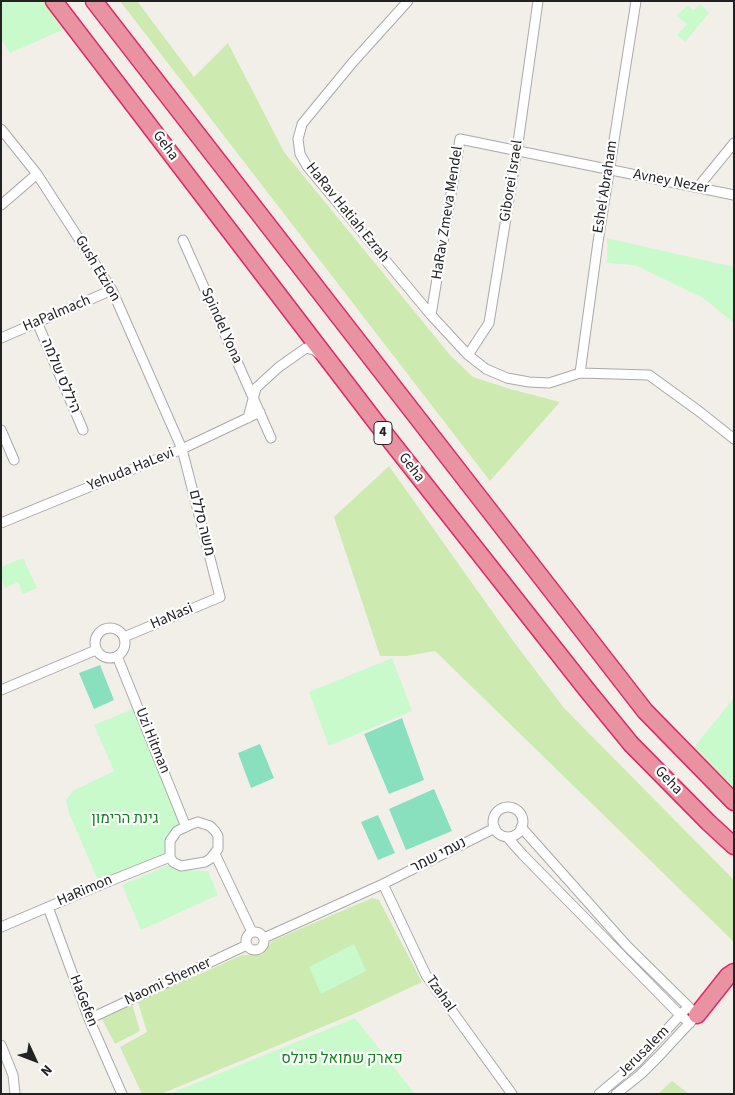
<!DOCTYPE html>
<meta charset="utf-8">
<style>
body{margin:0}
#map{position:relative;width:735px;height:1095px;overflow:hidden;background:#f2efe9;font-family:"Source Sans 3",sans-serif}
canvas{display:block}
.frame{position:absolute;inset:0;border:2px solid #222;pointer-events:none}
.north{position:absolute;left:10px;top:1035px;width:50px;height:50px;-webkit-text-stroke:4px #fff;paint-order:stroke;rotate:133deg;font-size:14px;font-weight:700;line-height:20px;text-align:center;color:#222}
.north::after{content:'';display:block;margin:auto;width:18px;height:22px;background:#222;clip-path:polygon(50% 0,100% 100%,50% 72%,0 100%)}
</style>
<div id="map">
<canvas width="735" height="1095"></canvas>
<div class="frame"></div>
<div class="north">N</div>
</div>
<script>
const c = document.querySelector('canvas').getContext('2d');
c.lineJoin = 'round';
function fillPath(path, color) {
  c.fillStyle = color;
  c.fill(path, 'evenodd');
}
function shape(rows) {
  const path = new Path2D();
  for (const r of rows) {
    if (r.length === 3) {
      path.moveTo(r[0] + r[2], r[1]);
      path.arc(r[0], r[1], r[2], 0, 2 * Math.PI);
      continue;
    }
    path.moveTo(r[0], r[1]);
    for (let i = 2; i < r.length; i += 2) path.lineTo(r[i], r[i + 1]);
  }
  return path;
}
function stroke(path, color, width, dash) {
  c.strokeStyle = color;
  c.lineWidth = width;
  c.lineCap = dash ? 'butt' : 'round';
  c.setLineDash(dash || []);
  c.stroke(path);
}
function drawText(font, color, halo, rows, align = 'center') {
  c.font = font + ' "Source Sans 3",Heebo,sans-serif';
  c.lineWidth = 4.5;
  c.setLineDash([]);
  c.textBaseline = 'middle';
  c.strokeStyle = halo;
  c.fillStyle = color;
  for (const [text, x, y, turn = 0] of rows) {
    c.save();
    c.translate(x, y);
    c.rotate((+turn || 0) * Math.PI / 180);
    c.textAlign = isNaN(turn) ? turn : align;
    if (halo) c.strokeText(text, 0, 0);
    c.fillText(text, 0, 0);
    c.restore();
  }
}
fillPath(shape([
 [120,1,137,1,194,77,228,43,284,152,450,355,473,377,510,389,560,402,490,481],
 [389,466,511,638,564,708,734,880,734,942,435,651,406,656,380,656,334,517],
 [372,898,379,900,422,982,356,1013,161,1094,142,1094,120,1047,147,1032,138,1002,242,955,262,955,272,941],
 [132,1004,140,1031,115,1044,102,1019],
 [672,1081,689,1094,658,1094]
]), '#cdebb0');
fillPath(shape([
 [1,1,47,1,67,28,10,53,1,39],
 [700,4,709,13,685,42,677,35,687,24,676,16,687,6,694,10],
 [607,238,734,267,734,323,703,298,635,265,607,263],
 [23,558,37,588,23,594,18,582,5,588,1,578,1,567],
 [392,658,412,711,329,746,309,692],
 [734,698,734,790,691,751],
 [138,707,186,827,172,836,170,857,100,885,69,813,66,800,73,791,114,771,94,725],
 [171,864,184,870,208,871,218,895,141,930,122,885],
 [354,944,366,971,321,994,309,967],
 [355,1018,415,1094,169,1094]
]), '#c8facc');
fillPath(shape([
 [100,665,114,700,94,709,79,673],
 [402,718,424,780,389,794,364,734],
 [260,744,274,778,251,788,238,753],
 [434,789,452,831,406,850,389,809],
 [378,815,395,853,378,860,361,822]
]), '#88e0be');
const street = shape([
 [408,1,353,62,302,124,298,139,300,154,307,166,431,315,468,355,486,369,507,378,529,382,549,383,580,373,649,375,700,412,734,439],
 [1,129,37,174,112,290,182,449,220,597,124,637],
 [698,187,734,143],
 [1,205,37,174],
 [183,240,271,438],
 [431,315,460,139,734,195],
 [37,322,83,430],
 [1,338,112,290],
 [468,355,489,323,517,150,538,1],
 [580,373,598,242,636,1],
 [248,418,256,388,279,367,306,348,314,350,319,354],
 [1,430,14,460],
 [1,523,182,449,260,412],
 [110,643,15],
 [117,656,186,827],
 [1,690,96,650],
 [508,822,15],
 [198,822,210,826,215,831,218,836,218,849,210,859,205,862,181,866,173,862,170,857,170,841,177,831,192,824,198,822],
 [521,827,627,946,697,1015,659,1056,641,1074,616,1094],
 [507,837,523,855,680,1015,690,1023],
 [215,854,252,932],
 [383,884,426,975,512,1094],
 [48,907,89,1019,122,1094],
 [1,927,100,885,170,857],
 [255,941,9],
 [264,938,383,884,495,828],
 [89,1019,247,945],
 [1,1045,13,1075,15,1094],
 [599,1094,637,1062,684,1011]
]);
const highway = shape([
 [54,1,378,425,587,690,631,744,708,822,734,846],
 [94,1,645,711,734,802],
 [697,1015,728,976,734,972]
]);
stroke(street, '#a9a9a9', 11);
stroke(highway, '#dc2a67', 19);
stroke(street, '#fff', 9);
stroke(highway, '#e892a2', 16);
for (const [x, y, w] of [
 [383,433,18]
]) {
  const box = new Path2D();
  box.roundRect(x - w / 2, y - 11.5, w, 23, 4);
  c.fillStyle = '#fff';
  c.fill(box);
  stroke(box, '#222', 1);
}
drawText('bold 14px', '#222', null, [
 ["4",383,433]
]);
drawText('15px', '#222', '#fff', [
 ["Geha",165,146,53],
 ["Giborei Israel",512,181,-81],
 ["Avney Nezer",671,182,11],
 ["Eshel Abraham",606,187,-81],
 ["HaRav Hatiah Ezrah",347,213,51],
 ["HaRav Zmeva Mendel",448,213,-81],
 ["Gush Etzion",97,269,59],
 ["HaPalmach",57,314,-23],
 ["Spindel Yona",221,326,66],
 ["היללס שלמה",60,376,67],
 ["Geha",411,468,52],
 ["Yehuda HaLevi",131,470,-22],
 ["משה סללם",201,523,76],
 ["HaNasi",172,617,-23],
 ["Uzi Hitman",152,741,68],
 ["Geha",668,781,46],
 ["נעמי שמר",439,856,-27],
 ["HaRimon",85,891,-23],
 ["Naomi Shemer",168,982,-25],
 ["Tzahal",440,994,55],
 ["HaGefen",83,1001,69],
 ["Jerusalem",644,1052,-45]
]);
drawText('15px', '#0c8416', '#fff', [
 ["גינת הרימון",125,820],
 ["פארק שמואל פינלס",342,1060]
]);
</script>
